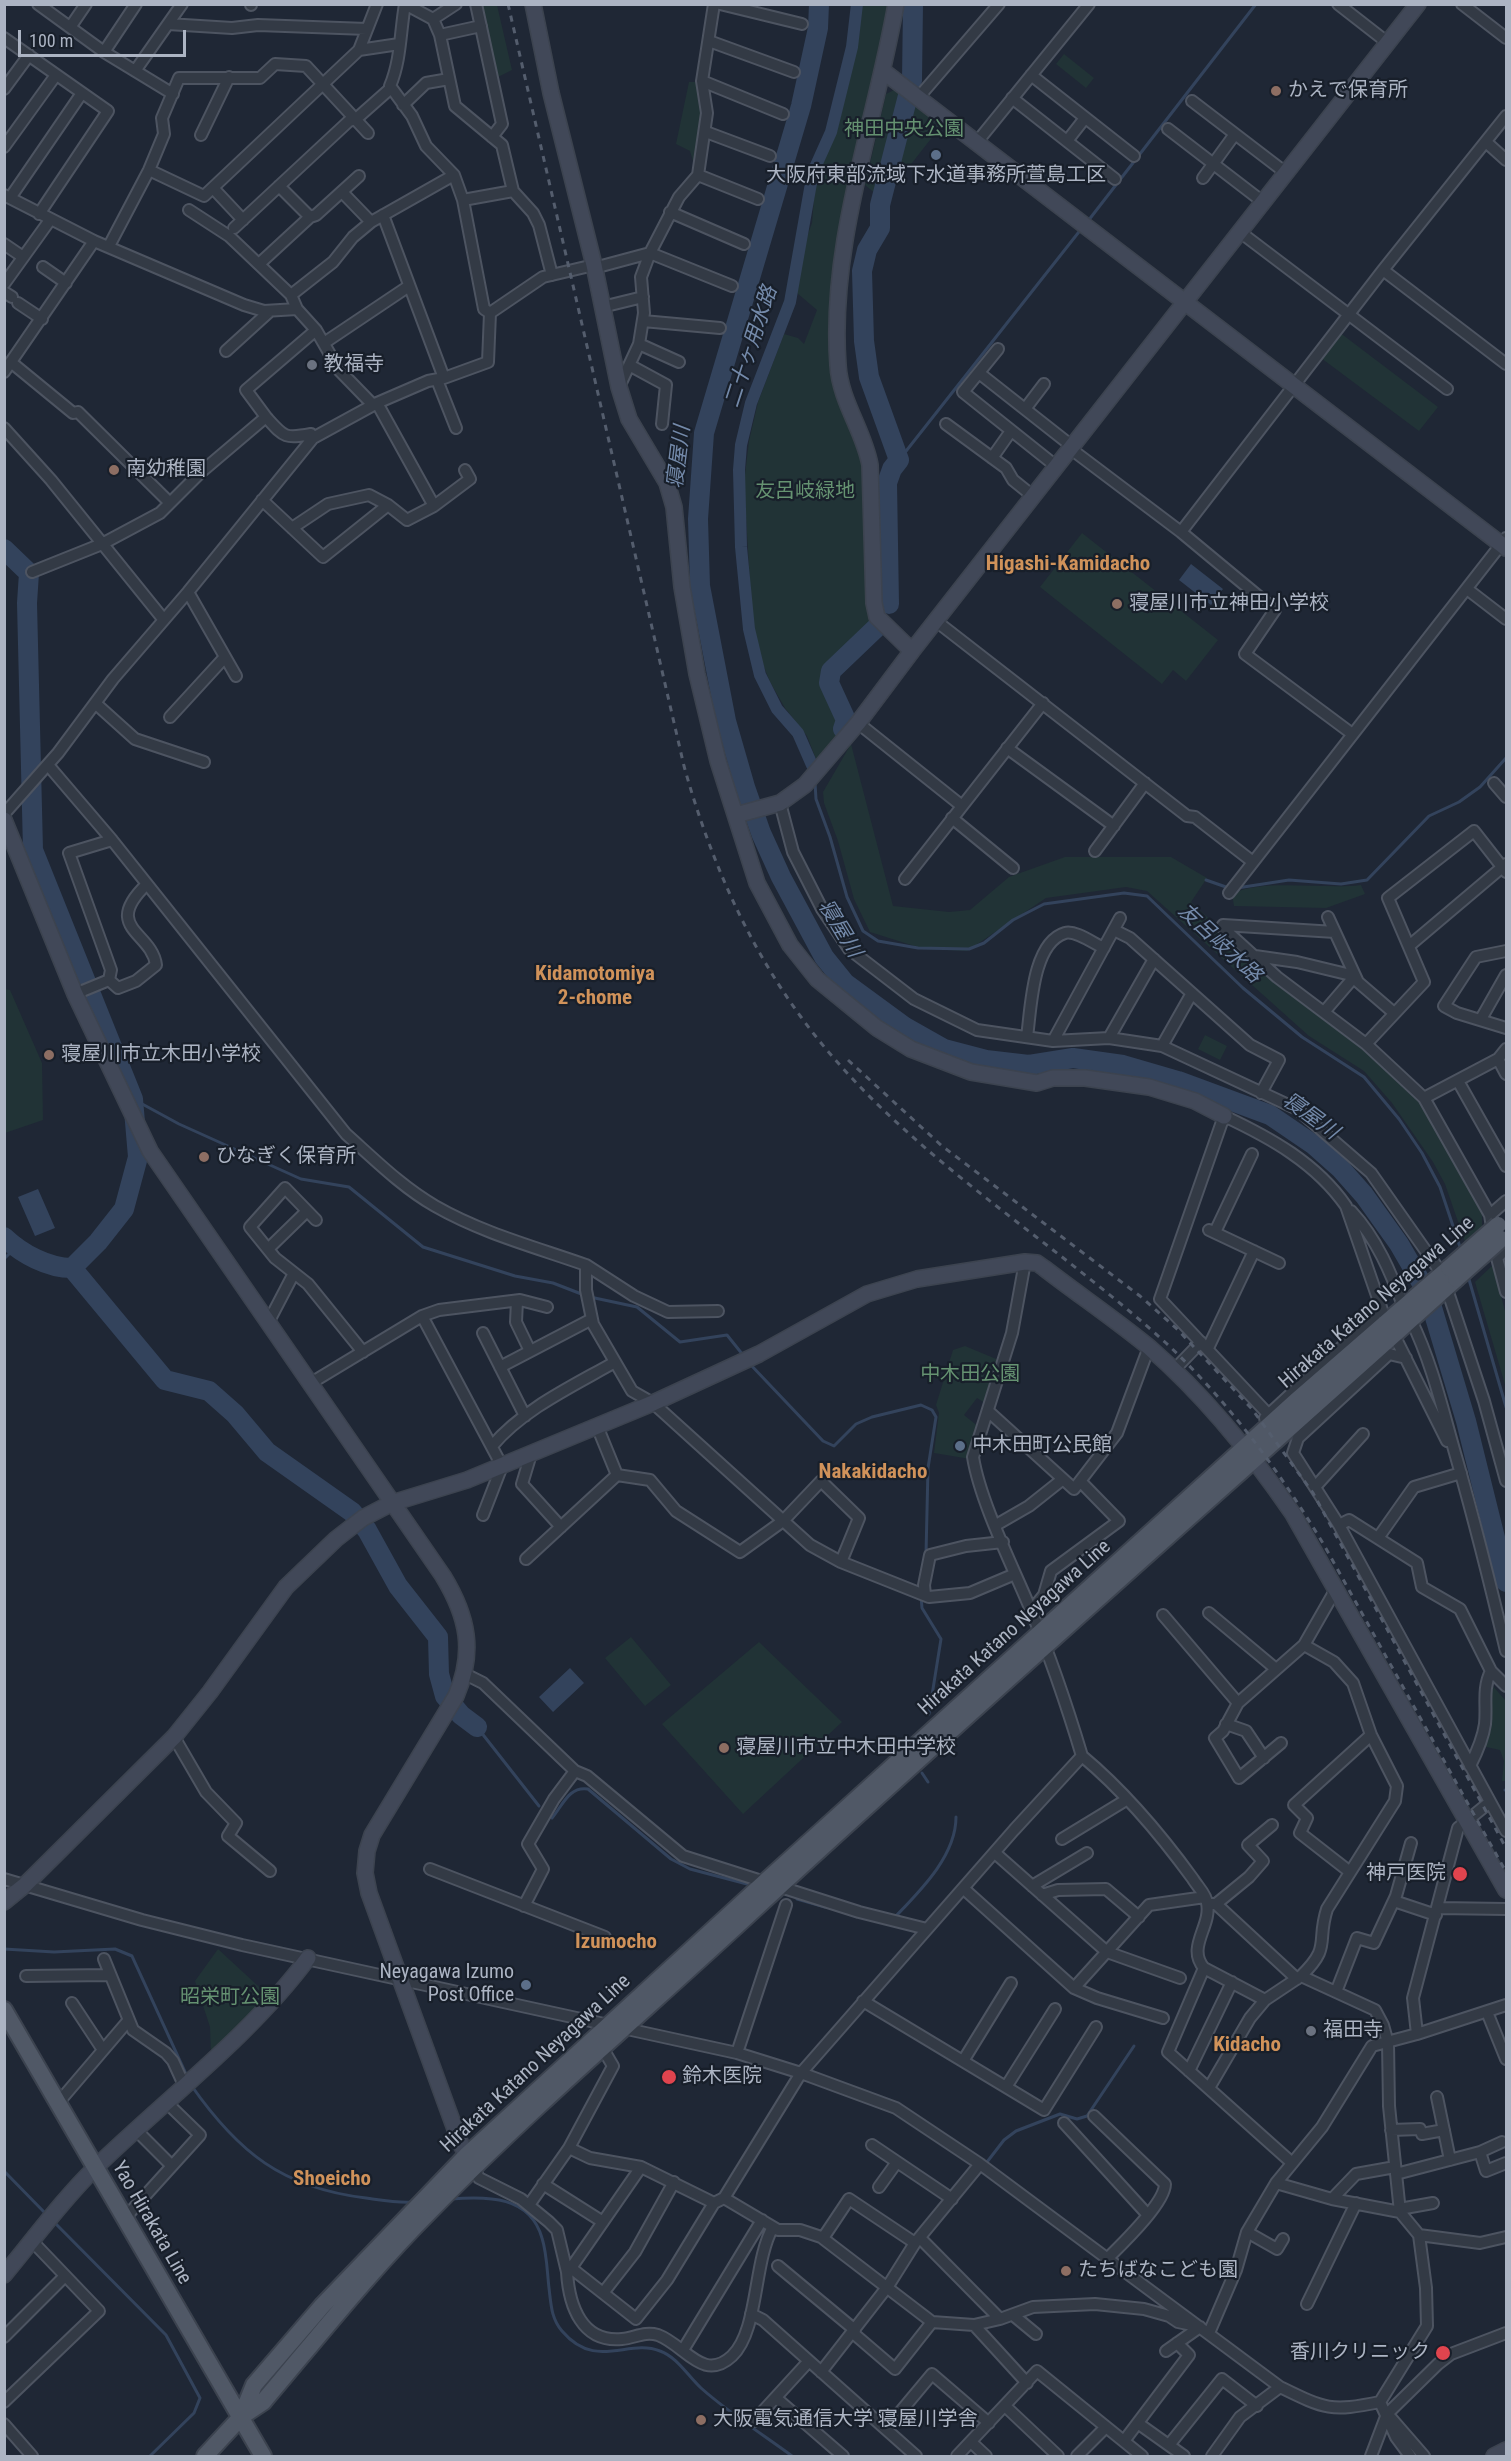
<!DOCTYPE html>
<html>
<head>
<meta charset="utf-8">
<style>
	body { margin:0 }
	#map { position:relative; width:1511px; height:2461px; overflow:hidden; background:#1f2735; font-family:"Roboto Condensed",sans-serif }
	canvas { display:block }
	.frame { position:absolute; inset:0; border:6px solid #acb4c3; pointer-events:none }
	.scale { position:absolute; left:18px; top:30px; width:168px; height:27px; box-sizing:border-box; border:3px solid #acb4c3; border-top:0; padding-left:8px; font-size:18px; line-height:21px; white-space:nowrap; color:#acb4c3; -webkit-text-stroke:4px #181f2a; paint-order:stroke }
</style>
</head>
<body>
<div id="map">
<canvas width="1511" height="2461"></canvas>
<div class="frame"></div>
<div class="scale">100 m</div>
</div>
<script>
const g = document.querySelector('canvas').getContext('2d');
g.lineJoin = 'round';
function fill(path, color) { g.fillStyle = color; g.fill(path, 'evenodd'); }
function strokePath(path, color, width, dash) { g.strokeStyle = color; g.lineWidth = width; g.lineCap = dash ? 'butt' : 'round'; g.setLineDash(dash || []); g.stroke(path); }
function label(font, color, halo, rows, align = 'center') {
  g.font = font + ' "Roboto Condensed","Noto Sans JP",sans-serif'; g.lineWidth = 4.5; g.setLineDash([]); g.textBaseline = 'middle'; g.strokeStyle = halo; g.fillStyle = color; for (const [text, x, y, turn = 0] of rows) {
    g.save(); g.translate(x, y); g.rotate((+turn || 0) * Math.PI / 180); g.textAlign = isNaN(turn) ? turn : align; if (halo) g.strokeText(text, 0, 0); g.fillText(text, 0, 0); g.restore();
  }
}
fill(new Path2D(`
	M480,5H497L512,70L496,78Z
	M861,5H888L850,186L832,318L861,445L875,626L830,670L828,683L845,720L843,729L816,759L807,736L785,708L770,682L758,652L752,617L744,483L749,441L758,402L784,334L798,338L804,344L817,310L797,293L803,247L812,223L816,175L837,131L859,35Z
	M1064,54L1094,78L1086,88L1056,64Z
	M689,82H697L702,116L698,161H693L690,151L676,144Z
	M894,90L941,126L883,200L865,185L886,94Z
	M1339,332L1438,407L1419,431L1321,358Z
	M1082,533L1218,640L1186,681L1173,670L1162,684L1040,587Z
	M851,744L893,906L949,912L970,910L1009,877L1065,857H1171L1207,878L1191,902L1235,943L1368,1050L1411,1089L1482,1205V1227L1465,1242L1445,1184L1433,1162L1392,1103L1364,1071L1309,1036L1147,891L1126,887L1046,898L967,951L924,949L870,932L854,899L838,841L824,803L823,792Z
	M1361,885L1365,894L1326,908L1234,906L1232,894C1263,878 1325,890 1361,885Z
	M5,989L10,990L42,1063L43,1120L5,1133Z
	M1205,1035L1227,1046L1220,1060L1198,1049Z
	M1493,1265L1506,1315V1388L1475,1282Z
	M965,1346L1001,1361L988,1405L977,1398L964,1415L979,1427L970,1459L934,1453L939,1413L936,1405L953,1350Z
	M631,1637L671,1685L645,1706L605,1658Z
	M759,1642L842,1722L743,1814L662,1724Z
	M1491,1684L1506,1701V1781H1502L1504,1761L1500,1750L1482,1746L1491,1703L1488,1690Z
	M218,1949L270,1997L211,2054L210,2027L195,1981Z`), '#213336');
fill(new Path2D(`
	M1191,564L1223,589L1211,605L1179,580Z
	M38,1189L55,1228L35,1236L18,1197Z
	M570,1668L584,1683L553,1712L539,1697Z`), '#33435c');
strokePath(new Path2D(`
	M1088,221L1256,4
	M899,460L1082,228
	M815,783L816,799L830,837L847,897L863,931L878,941L918,948L969,949L984,943L1013,920L1044,904L1124,893L1147,896L1243,988L1302,1037L1364,1077L1399,1119L1422,1153L1440,1187L1461,1250
	M1206,880L1226,887
	M1237,888L1289,880L1341,884L1367,880L1429,816L1459,802L1480,787L1506,758
	M133,1099L179,1124L301,1179L349,1187L423,1247L515,1276L553,1283L584,1295
	M4,1259L15,1248
	M1468,1276L1506,1407
	M590,1297L637,1307L680,1342L727,1335L743,1355
	M749,1363L823,1441L834,1446L856,1424L872,1417L921,1405L932,1410L936,1417L928,1468L926,1554
	M921,1596L922,1608L941,1639L929,1714
	M477,1727L539,1806
	M922,1773L928,1782
	M1505,1790H1506
	M552,1818C563,1805 569,1786 588,1789L671,1859L690,1869L747,1884
	M797,1899L825,1907
	M895,1917C920,1891 956,1856 956,1817
	M4,1949L54,1952L115,1949L132,1956L187,2076
	M191,2085C238,2152 282,2188 366,2198C381,2200 397,2203 412,2202
	M987,2162L1004,2140L1016,2131L1060,2114L1077,2119L1087,2116L1134,2046
	M4,2171L46,2214
	M451,2199C488,2196 530,2196 542,2238C547,2254 547,2271 549,2288C551,2304 551,2318 562,2331C596,2371 628,2338 660,2351C677,2357 688,2376 701,2388C729,2413 762,2434 792,2456
	M53,2221L166,2335L200,2398L194,2413L150,2456`), '#33435c', 3);
strokePath(new Path2D(`
	M812,765L798,733L777,709L760,675L749,629L741,547L739,470L741,445L751,403L790,302L813,172L831,132L852,47L857,4`), '#33435c', 12);
strokePath(new Path2D(`
	M819,4L818,28L801,106L704,433L698,519L700,586L726,721L745,787L761,833L781,877L824,957L845,983L905,1027L944,1049L986,1060L1029,1065L1073,1058L1123,1065L1178,1081L1270,1115L1314,1145L1341,1169L1364,1195L1399,1244L1428,1294L1466,1421L1506,1582
	M4,549L29,573L27,603L33,850L133,1099L138,1157L124,1209L98,1242L72,1268
	M889,604L887,483L892,469L899,460L869,377L864,341L862,271L867,250L880,228V205L912,80L913,4
	M843,729L846,720L829,683L831,671L877,627
	M4,1237C22,1254 48,1268 72,1268L165,1380L209,1391L235,1414L267,1452L352,1512L367,1530L398,1586L438,1637L439,1674L445,1696L461,1715L477,1727`), '#33435c', 20);
const street = new Path2D(`
	M38,4L104,52L173,94
	M405,4L433,19L440,35L455,106L502,145L513,191L533,213L539,225L552,275
	M405,4C400,33 401,60 390,86L412,116L426,146L454,175L463,200L513,191
	M476,4L502,124L492,137
	M720,4L802,24
	M1338,4L1388,43
	M1462,4L1506,38
	M251,5V4
	M433,19L456,4
	M168,24L232,28L258,25L367,29
	M71,26L86,4
	M440,35L481,26
	M4,38L108,111L39,214
	M709,41L794,72
	M359,50L399,44
	M104,52L136,4
	M135,71L182,4
	M1031,75L1134,156
	M702,81L783,114
	M4,89L29,55
	M918,98L999,4
	M1012,98L1115,179
	M1192,101L1286,173
	M403,105L426,83L449,79
	M1168,129L1263,202
	M706,132L770,156
	M201,135L229,77
	M1067,141L1085,118
	M977,142L1089,4
	M1486,142L1506,160
	M4,147L56,75
	M149,170L204,196L359,50L377,4
	M698,175L758,199
	M1203,178L1235,134
	M279,186L310,217
	M213,188L243,220
	M342,192L371,222
	M4,195L94,241L244,305L264,311L297,309
	M10,198L82,93
	M463,200L484,309L490,313
	M189,210L229,236L291,295L297,309L316,330L339,370L373,405
	M670,212L744,244
	M383,215L444,378
	M234,228L349,121L356,119L391,88
	M1240,232L1447,389
	M4,244L23,257
	M109,246L149,170L164,134L162,118L179,78H260L275,64L306,66L368,133
	M259,264L310,217L316,215L359,176
	M43,267L66,283
	M594,268L650,253L732,286
	M1383,270L1506,364
	M4,284L50,220
	M4,292L12,297
	M291,295L333,262L353,237L371,222L454,175
	M18,303L42,319
	M602,307L643,297
	M643,321L720,328
	M324,343L409,286
	M639,344L679,362
	M998,349L963,392L1057,467
	M226,351L270,311
	M12,363L73,413L78,412L170,503
	M631,366L666,385L662,424
	M4,372L94,241
	M979,373L1073,447
	M437,380L456,428
	M619,387L639,344L644,313L641,277L650,253L679,197L698,175L707,113L702,81L714,4
	M377,403L434,506
	M1025,409L1044,384
	M266,417C284,437 284,439 311,434L313,438
	M946,424L1006,468L1013,480L1034,497
	M4,428L51,480L164,620
	M1071,449L1181,532L1275,610L1245,654L1351,733
	M992,458L1011,431
	M262,500L323,557L388,505
	M292,528L328,504L369,495L388,505L407,520L434,506L470,479L465,470
	M1181,532L1383,270L1506,116
	M32,572L102,544L160,513L200,473L266,417L246,390L316,330
	M1467,589L1506,619
	M188,592L236,676
	M936,621L1187,816L1195,817L1253,862
	M95,703L135,739L204,762
	M170,717L225,657
	M858,723L962,806
	M1007,748L1114,826
	M48,765L112,840L346,1134C374,1159 402,1187 435,1206C482,1233 535,1247 586,1265V1290L593,1324L632,1391L653,1403L810,1545L841,1562L929,1597L970,1593L1015,1574
	M1494,783L1506,797
	M780,803L793,852L822,909L849,949L914,999L977,1030L1053,1041L1109,1038L1162,1046L1297,1109L1371,1173L1442,1274L1484,1401L1506,1481
	M4,814L58,753L113,679L188,592L313,438L377,403L428,381L444,378L488,362L490,313L543,277L594,265
	M952,818L1013,868
	M1095,851L1145,783
	M905,879L1043,703
	M1229,893L1506,538
	M1328,917L1358,982L1394,1013
	M1222,927L1277,977L1366,1044L1424,1098L1490,1215L1497,1258L1506,1292
	M1222,927L1223,925L1335,932
	M1114,930L1130,938L1250,1045L1279,1060L1261,1093
	M1409,946L1506,864
	M1506,951L1476,957L1444,1006L1457,1013L1506,1028
	M1255,956L1297,962L1355,976L1324,1012
	M109,980L118,988L136,981L156,965C152,932 101,928 147,884
	M75,994L109,980L111,970L69,853L112,840
	M1481,1019L1506,975
	M1027,1037C1031,1009 1032,943 1065,933C1076,930 1094,944 1104,948
	M1109,1038L1154,959
	M1053,1041L1120,918
	M1366,1044L1424,982L1388,898L1474,831L1506,872
	M1162,1046L1192,993
	M1498,1059L1506,1074
	M1458,1081L1506,1166
	M1424,1098L1498,1059L1506,1049
	M1351,1211C1377,1239 1391,1273 1404,1308
	M1490,1215L1506,1201
	M316,1220L285,1188L250,1227L275,1258L308,1284L363,1352
	M1209,1230L1279,1263
	M1215,1232L1252,1154
	M268,1249L307,1211
	M1497,1258L1506,1249
	M586,1265L634,1296L668,1312L718,1311
	M517,1301L516,1322L530,1351
	M422,1316L502,1466L483,1515
	M1411,1320C1433,1365 1443,1412 1457,1460C1475,1523 1491,1587 1506,1651
	M269,1321L293,1275
	M483,1333L525,1416
	M1398,1343L1447,1441
	M1208,1348L1254,1251
	M1406,1358L1389,1354L1298,1438L1293,1453L1339,1525L1506,1831
	M500,1367L592,1319
	M1174,1370L1201,1342
	M311,1383L422,1316L439,1310L520,1300L547,1307
	M988,1411L1074,1489L1117,1433L1149,1347
	M1268,1414L1160,1299L1224,1116C1271,1138 1316,1163 1346,1206L1383,1313
	M1265,1418L1374,1317L1378,1303
	M492,1446C523,1409 573,1386 615,1362
	M531,1454L522,1484L561,1527
	M617,1475L650,1480L676,1511L740,1552L783,1521L821,1481L859,1518L841,1562
	M1315,1487L1363,1434
	M996,1525L1029,1506L1063,1479
	M1339,1525L1349,1520L1417,1563L1422,1587L1460,1609L1491,1671L1506,1686
	M1378,1538L1414,1487L1461,1473
	M526,1559L617,1475L597,1426
	M925,1595L924,1585L930,1555L966,1546L1003,1542
	M1031,1611L1044,1595L1051,1571L1119,1521L1080,1481
	M1209,1613L1276,1669
	M1163,1615L1238,1703
	M465,1674L483,1683L575,1771L587,1776L683,1856L859,1912L927,1929
	M1226,1724L1246,1731L1264,1758
	M174,1737L206,1792L236,1823L228,1836L270,1871
	M1281,1743L1239,1778L1215,1738L1223,1731L1238,1703L1304,1645L1336,1589
	M1082,1756C1124,1791 1161,1835 1193,1879C1197,1886 1206,1894 1207,1903C1212,1926 1186,1947 1204,1968L1265,2000
	M1470,1766C1477,1752 1483,1739 1485,1724C1487,1705 1482,1689 1491,1671
	M1062,1839L1126,1800
	M995,1853L1107,1952L1180,1978
	M430,1869L605,1937
	M1350,1872L1300,1833L1307,1818L1294,1805L1371,1735
	M4,1879L142,1920L242,1945L737,2053L801,2073L896,2108L980,2164L1280,2387C1325,2409 1330,2412 1380,2402L1396,2437L1410,2456
	M1032,1886L1087,1853
	M964,1889L1074,1988L1097,1998L1163,2018
	M1042,1895L1058,1890L1106,1889L1139,1917
	M1394,1901L1436,1915
	M1208,1904H1216L1297,1979
	M1216,1904L1249,1877L1263,1861L1248,1845L1272,1825
	M524,1906L543,1869L528,1844L554,1799L575,1771
	M1438,1908L1506,1909
	M104,1959L133,2030L166,2053L173,2061L184,2085
	M1204,1968L1168,2052L1291,2162
	M26,1976L109,1975
	M1301,1976C1332,1946 1316,1943 1327,1909L1395,1801L1397,1786L1371,1735L1353,1683L1334,1662L1304,1645
	M1074,1988L1149,1905L1205,1897
	M1336,1992L1357,1938L1374,1943L1396,1896L1411,1843
	M863,2001L1044,2110L1096,2027
	M72,2003L103,2050
	M1487,2012L1506,2059
	M1417,2034L1506,2005
	M603,2049L613,2066L569,2148L590,2158L641,2167L714,2203
	M737,2053L786,1905
	M963,2061L1011,1983
	M1189,2071L1232,1982
	M1006,2087L1055,2009
	M1209,2088L1250,2018L1265,2000L1301,1976L1375,2010L1383,2025L1388,2043L1389,2106L1400,2212L1419,2235L1426,2288L1427,2326L1380,2402
	M1437,2097L1450,2160
	M58,2103L128,2021
	M1094,2116L1165,2184C1165,2203 1122,2244 1108,2258
	M1064,2123L1147,2214
	M136,2130L172,2166
	M1391,2130L1420,2129L1422,2134L1444,2130
	M872,2145L952,2199
	M1480,2152L1486,2171L1506,2163
	M641,2167L571,2268L636,2319L667,2280L714,2203L724,2198L801,2073L1014,1830L1082,1756C1067,1706 1050,1656 1030,1608C1012,1565 980,1501 973,1457L1012,1333L1025,1262
	M474,2169L479,2178L521,2199L549,2222L557,2230L567,2272
	M1396,2174L1480,2152L1502,2142
	M1276,2183L1332,2199L1400,2212L1405,2208L1433,2203
	M543,2184L603,2222
	M879,2187L897,2162
	M724,2198L778,2230H800L821,2237L932,2322L974,2325L1000,2319L1033,2307L1095,2304L1144,2309L1169,2316L1178,2322L1197,2326
	M1332,2199L1356,2174L1395,2167
	M529,2205L569,2148
	M124,2219L200,2135L166,2102
	M1247,2232L1277,2249L1283,2239
	M1419,2235L1480,2243L1506,2237
	M823,2238L849,2199L915,2243
	M920,2238L1000,2319
	M778,2266L855,2330
	M571,2268L567,2272C569,2306 582,2343 622,2339C635,2338 644,2331 658,2335C685,2345 703,2383 732,2356C759,2330 753,2262 773,2227
	M603,2293L635,2252L674,2182
	M1307,2304L1356,2203
	M751,2314L763,2320L916,2456
	M1013,2315L1036,2334
	M974,2325L1027,2383
	M853,2333L895,2369L932,2322
	M1209,2333L1236,2270L1247,2232L1276,2183L1322,2127L1372,2046L1417,2034L1413,1998L1458,1828L1490,1802
	M4,2337L65,2276
	M683,2350L762,2220
	M1166,2351L1200,2327
	M821,2372L888,2286L915,2243L980,2164
	M776,2398L843,2456
	M4,2402L99,2311L32,2241
	M1005,2406L1058,2456
	M1391,2418L1424,2456
	M754,2421L809,2361
	M4,2424L32,2456
	M1139,2424L1184,2456
	M886,2429L932,2374L989,2423
	M1124,2441L1189,2355L1177,2343
	M971,2442L986,2456
	M1169,2445L1222,2379L1257,2406
	M957,2456L1037,2371L1142,2456
	M1077,2456L1106,2427
	M1212,2456L1240,2417L1280,2387
	M1371,2456L1387,2414L1438,2364L1451,2354L1506,2333`);
const secondary = new Path2D(`
	M533,4L551,93L594,265L619,387L629,419L667,483L674,507L682,587L697,674L718,761L757,883L790,945L817,979L877,1028L911,1049L971,1072L1037,1083L1053,1078H1085L1149,1087L1195,1101L1224,1116
	M883,71L1506,548
	M912,651L1418,4
	M736,815L780,803L805,785L858,723L912,651L877,617L874,603L870,465C864,431 840,401 838,365C829,243 875,124 896,4
	M4,820L75,994L150,1151L443,1576C468,1617 475,1652 456,1696L372,1835L367,1851L365,1873L369,1893L459,2140L471,2165
	M4,1902L25,1885L174,1737L210,1692L286,1587L336,1539L363,1518L392,1503L467,1480L653,1403L759,1354L867,1294L917,1279L1025,1262L1037,1263L1044,1268C1079,1295 1116,1320 1150,1348C1205,1396 1252,1454 1293,1514L1506,1890
	M4,2275C34,2239 63,2199 96,2167C164,2101 252,2034 308,1958
	M1494,2456L1506,2450`);
const primary = new Path2D(`
	M4,2010L263,2456
	M242,2416L263,2402C318,2337 371,2270 431,2210C531,2108 640,2015 745,1918C979,1702 1219,1492 1456,1279
	M205,2456L241,2417L254,2385L322,2306L466,2156L765,1882L1296,1401L1449,1268`);
strokePath(street, '#4d5461', 14);
strokePath(secondary, '#3c434f', 18);
strokePath(primary, '#3c434f', 20);
strokePath(street, '#333a45', 10);
strokePath(secondary, '#414858', 15);
strokePath(primary, '#505866', 16);
strokePath(new Path2D(`
	M508,4L684,766C709,856 746,942 801,1017C898,1150 1046,1234 1166,1343C1229,1402 1280,1472 1324,1545L1506,1872
	M848,1060L942,1146L1140,1296L1178,1330L1252,1409L1313,1493L1506,1848`), '#545d6d', 3, [6, 6]);
const primaryBridge = new Path2D(`
	M1449,1268L1498,1225
	M1456,1279L1501,1239`);
strokePath(primaryBridge, '#3c434f', 20, []);
strokePath(primaryBridge, '#505866', 16);
for (const [x, y, r, color] of [
	[1276,91,6,"#8d6e63"],
	[936,155,6,"#5c6f8a"],
	[312,365,6,"#6b7280"],
	[114,470,6,"#8d6e63"],
	[1117,604,6,"#8d6e63"],
	[49,1055,6,"#8d6e63"],
	[204,1157,6,"#8d6e63"],
	[960,1446,6,"#5c6f8a"],
	[724,1748,6,"#8d6e63"],
	[1460,1874,8,"#e0444e"],
	[526,1985,6,"#5c6f8a"],
	[1311,2031,6,"#6b7280"],
	[669,2077,8,"#e0444e"],
	[1066,2271,6,"#8d6e63"],
	[1443,2353,8,"#e0444e"],
	[701,2420,6,"#8d6e63"]
]) { const dot = new Path2D(); dot.arc(x, y, r, 0, 2 * Math.PI); g.fillStyle = color; g.fill(dot); strokePath(dot, '#181f2a', 2); }
label('20px', '#acb4c3', '#181f2a', [
	["かえで保育所",1288,91],
	["大阪府東部流域下水道事務所萱島工区",936,176,"center"],
	["教福寺",324,365],
	["南幼稚園",126,470],
	["寝屋川市立神田小学校",1129,604],
	["寝屋川市立木田小学校",61,1055],
	["ひなぎく保育所",216,1157],
	["中木田町公民館",972,1446],
	["寝屋川市立中木田中学校",736,1748],
	["神戸医院",1446,1874,"right"],
	["Neyagawa Izumo",514,1973,"right"],
	["Post Office",514,1996,"right"],
	["福田寺",1323,2031],
	["鈴木医院",682,2077],
	["たちばなこども園",1078,2271],
	["香川クリニック",1430,2353,"right"],
	["大阪電気通信大学 寝屋川学舎",713,2420]
], 'left');
label('20px', '#659271', '#181f2a', [
	["神田中央公園",904,130],
	["友呂岐緑地",805,492],
	["中木田公園",970,1375],
	["昭栄町公園",230,1998]
]);
label('20px', '#acb4c3', '#181f2a', [
	["Hirakata Katano Neyagawa Line",1377,1303,-41],
	["Hirakata Katano Neyagawa Line",1015,1628,-42],
	["Hirakata Katano Neyagawa Line",536,2064,-43],
	["Yao Hirakata Line",151,2223,60]
]);
label('italic 21px', '#748aaa', '#181f2a', [
	["二十ヶ用水路",752,347,-72],
	["寝屋川",680,457,-83],
	["寝屋川",839,929,59],
	["友呂岐水路",1219,944,43],
	["寝屋川",1310,1117,36]
]);
label('bold 21px', '#d0925a', '#181f2a', [
	["Higashi-Kamidacho",1068,565],
	["Kidamotomiya",595,975],
	["2-chome",595,999],
	["Nakakidacho",873,1473],
	["Izumocho",616,1943],
	["Kidacho",1247,2046],
	["Shoeicho",332,2180]
]);
</script>
</body>
</html>
